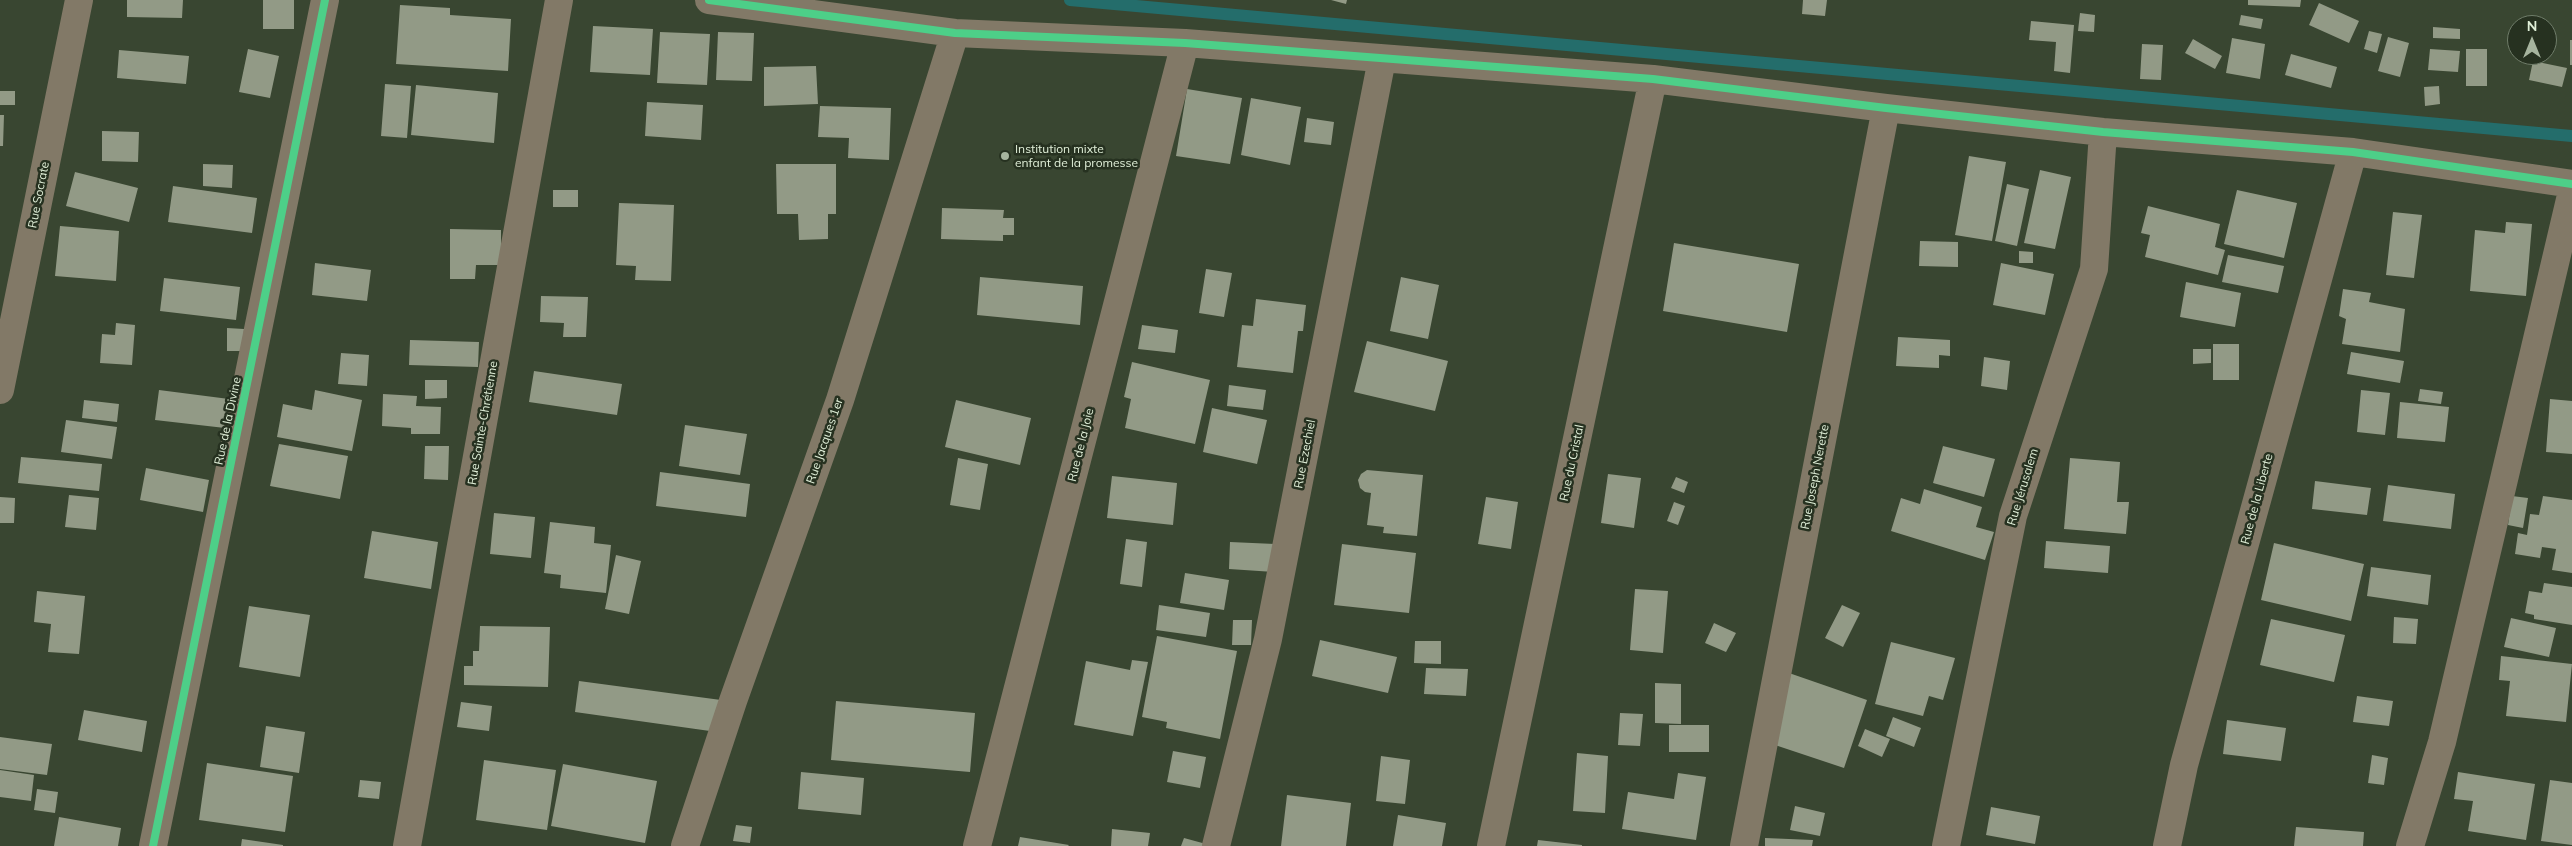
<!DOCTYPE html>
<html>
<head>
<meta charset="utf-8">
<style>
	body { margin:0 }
	#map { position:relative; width:2572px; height:846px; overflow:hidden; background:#394631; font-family:Mulish,sans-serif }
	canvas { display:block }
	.north { position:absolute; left:2507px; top:15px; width:50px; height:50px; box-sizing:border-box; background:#263120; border:1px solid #707d6a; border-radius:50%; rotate:0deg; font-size:14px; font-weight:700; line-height:20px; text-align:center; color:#e0efd8 }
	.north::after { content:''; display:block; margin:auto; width:18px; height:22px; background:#a6b49e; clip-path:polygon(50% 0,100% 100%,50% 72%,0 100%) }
</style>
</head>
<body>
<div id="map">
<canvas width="2572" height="846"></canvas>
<div class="north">N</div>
</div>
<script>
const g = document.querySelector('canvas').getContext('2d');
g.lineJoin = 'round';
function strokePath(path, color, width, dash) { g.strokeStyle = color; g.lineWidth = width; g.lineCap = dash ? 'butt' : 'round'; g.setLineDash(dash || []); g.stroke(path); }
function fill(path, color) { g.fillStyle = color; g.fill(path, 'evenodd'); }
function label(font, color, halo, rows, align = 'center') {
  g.font = font + ' Mulish,sans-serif'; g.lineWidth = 5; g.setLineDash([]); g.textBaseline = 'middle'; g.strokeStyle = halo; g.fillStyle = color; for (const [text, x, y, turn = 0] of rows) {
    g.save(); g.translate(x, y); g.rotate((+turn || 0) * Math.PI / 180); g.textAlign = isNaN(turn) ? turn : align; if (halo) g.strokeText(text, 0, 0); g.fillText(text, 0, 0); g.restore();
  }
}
strokePath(new Path2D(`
	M1070,0L2572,136`), '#246d6b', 12);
fill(new Path2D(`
	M127,0H183L182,18L127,17Z
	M263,0H294V29H263Z
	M1331,0H1347L1346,4Z
	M1803,0H1827L1825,16L1802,14Z
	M2248,0H2301L2300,7L2248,5Z
	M2319,3L2359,21L2349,43L2309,25Z
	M400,5L450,8V15L511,19L508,71L396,64Z
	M2080,13L2095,15L2094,32L2078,31Z
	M2241,15L2263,19L2261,29L2239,25Z
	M2031,21L2074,25L2070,73L2054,71L2056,42L2029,40Z
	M593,26L653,29L650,75L590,72Z
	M2433,27L2460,29V39L2433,38Z
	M2369,31L2382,34L2377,53L2364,49Z
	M660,32L710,34L707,85L657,83Z
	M718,32L754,33L752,81L716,80Z
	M2388,37L2409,43L2400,77L2378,71Z
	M2232,38L2265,44L2260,79L2226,73Z
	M2193,39L2222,56L2215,69L2185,53Z
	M2570,40H2572V65H2570Z
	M2142,44L2163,45L2161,80L2140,79Z
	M248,49L279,56L270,98L239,92Z
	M2430,49L2460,51L2458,72L2428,70Z
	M2466,49H2487V86H2466Z
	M119,50L189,56L186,84L117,78Z
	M2291,54L2337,67L2331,88L2285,75Z
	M2533,61L2567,68L2562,87L2529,80Z
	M816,66L818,104L764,106V67Z
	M385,84L411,86L407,138L381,136Z
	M416,85L498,93L494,143L411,135Z
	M2439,86L2440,104L2425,106L2424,87Z
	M1187,89L1242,98L1230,164L1176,156Z
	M0,91H15V105H0Z
	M1251,98L1301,107L1290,165L1241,155Z
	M647,102L703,105L701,140L645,136Z
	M820,106L891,108L889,160L848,158L849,138L818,137Z
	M0,115H4L3,146H0Z
	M1307,118L1334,122L1331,145L1304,142Z
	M102,131L139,132L138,162L102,161Z
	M1969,156L2006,162L1992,241L1955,235Z
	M203,164L233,165L232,188L203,186Z
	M776,164H836V214H828V239L799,240L798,214H777Z
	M2040,170L2071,177L2055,249L2024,243Z
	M75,172L138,188L129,222L66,206Z
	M2007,184L2029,189L2017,246L1995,241Z
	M173,186L257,198L252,233L168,222Z
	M553,190H578V207H553Z
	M2237,190L2297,203L2284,258L2224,244Z
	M619,203L674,205L671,281L635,280L636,266L616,265Z
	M2148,206L2220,224L2215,247L2225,250L2218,275L2145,257L2150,235L2141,233Z
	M942,208L1004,210L1003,218H1014V235H1003V241L941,239Z
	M2393,212L2422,215L2414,278L2386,275Z
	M2506,222L2532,224L2526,296L2470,291L2475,230L2505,233Z
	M60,226L119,231L116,281L55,276Z
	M450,229L501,230V265H476L475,279H450Z
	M1920,241L1958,242V267L1919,266Z
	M1674,243L1799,264L1787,332L1663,311Z
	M2019,251L2033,252V263H2019Z
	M2228,255L2284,266L2278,293L2222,282Z
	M315,263L371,270L367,301L312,295Z
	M2001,263L2054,274L2045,315L1993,305Z
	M1206,269L1232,273L1224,317L1199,313Z
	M980,277L1083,286L1080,325L977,315Z
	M1401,277L1439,285L1428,339L1390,331Z
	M164,278L240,287L236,320L160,311Z
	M2186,282L2241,293L2235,327L2180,317Z
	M2343,289L2371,293L2369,302L2405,309L2400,352L2342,344L2346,319L2339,316Z
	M541,296L588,297L586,337H563L564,323L540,322Z
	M1256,299L1306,305L1303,331H1298L1293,373L1237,367L1242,325L1253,326Z
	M116,323L135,325L132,365L100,363L102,334L115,335Z
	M1142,325L1178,330L1175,353L1138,349Z
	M227,328L244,329L243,351H227Z
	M1898,337L1950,340V356L1939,355V368L1896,366Z
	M410,340L479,342L478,367L409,365Z
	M1367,341L1448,361L1435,411L1354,392Z
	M2213,344H2239V380H2213Z
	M2193,349H2211V363L2193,364Z
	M2351,352L2404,361L2400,383L2347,374Z
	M341,353L369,355L367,386L338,384Z
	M1984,357L2010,361L2007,390L1981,386Z
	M1132,362L1210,380L1195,444L1125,428L1131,399L1124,397Z
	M534,371L622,384L617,415L529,402Z
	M425,380H447V398L425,399Z
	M1229,385L1266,390L1263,410L1227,406Z
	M2420,389L2443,392L2441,404L2418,401Z
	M159,390L229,399L225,428L155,420Z
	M315,390L362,400L352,451L277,437L283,404L312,410Z
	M2361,390L2390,393L2385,435L2357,432Z
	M383,394L417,396L416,406L441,407L440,434H411V428L382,426Z
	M2550,399L2572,401V454L2546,452Z
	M84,400L119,404L117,422L82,418Z
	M956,400L1031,418L1020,465L945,447Z
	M2400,402L2449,407L2445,442L2397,438Z
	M1212,408L1267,420L1257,464L1203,452Z
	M66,420L117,427L112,459L61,452Z
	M685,425L747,434L740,475L679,466Z
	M279,444L348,456L340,499L270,486Z
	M425,446H449L448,480L424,479Z
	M1943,446L1995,459L1984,497L1933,483Z
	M21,457L102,464L99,491L18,483Z
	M958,458L988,464L980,510L950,505Z
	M2070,458L2120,462L2117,502H2129L2126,534L2064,529Z
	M146,468L209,480L203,512L140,500Z
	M1367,470L1423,475L1417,536L1383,533L1384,527L1367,525L1371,493L1365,492L1360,488L1358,480L1361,474Z
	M660,472L750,484L746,517L656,506Z
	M1608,474L1641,478L1634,528L1601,523Z
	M1112,476L1177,483L1173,525L1107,518Z
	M1676,477L1688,482L1684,493L1671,488Z
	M2315,481L2371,488L2367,515L2312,509Z
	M2388,485L2455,494L2451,529L2383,521Z
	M1924,489L1982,507L1976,527L1994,532L1985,560L1891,531L1901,498L1920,504Z
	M69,495L99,498L96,530L65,527Z
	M2512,496L2528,498L2523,528L2508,525Z
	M2543,496L2572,500V573L2552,570L2556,549L2542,547L2540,558L2515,554L2518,533L2527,535L2530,514L2539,515Z
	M0,497L15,498L14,523H0Z
	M1486,497L1518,502L1511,549L1478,544Z
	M1674,502L1685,506L1678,525L1667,521Z
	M494,513L535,517L531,558L490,554Z
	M550,522L595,527L594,543L611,545L606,593L560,588L561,575L544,573Z
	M372,531L438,542L431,589L364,578Z
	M1126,539L1147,542L1142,587L1120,584Z
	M2046,541L2110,546L2108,573L2044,568Z
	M1230,542L1275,544L1274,572L1229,569Z
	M2274,543L2364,564L2351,621L2261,600Z
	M1342,544L1416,553L1409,613L1334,605Z
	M616,555L641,561L629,614L605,609Z
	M2371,567L2431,575L2428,605L2367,596Z
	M1185,573L1229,580L1224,610L1180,603Z
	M2544,583L2572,587V625L2534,619V615L2525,613L2529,591L2542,593Z
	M1635,589L1668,591L1663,653L1630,650Z
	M37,591L85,596L79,654L48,652L51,624L34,622Z
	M1159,605L1210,613L1206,637L1156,630Z
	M1842,605L1860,613L1843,647L1825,638Z
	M249,606L310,615L300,677L239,667Z
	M2394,617L2418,619L2416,644L2393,643Z
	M2511,618L2556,628L2549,657L2504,647Z
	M2271,619L2345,635L2334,682L2260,665Z
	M1233,620H1252L1251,645H1232Z
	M1714,623L1736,633L1726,652L1705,643Z
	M480,626L550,627L548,687L464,685V666H473V651H479Z
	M1157,636L1237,651L1220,739L1166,728L1167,722L1142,717Z
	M1320,640L1397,657L1388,693L1312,676Z
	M1415,641H1441V664L1414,663Z
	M1891,642L1955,658L1943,700L1929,696L1923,716L1875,704Z
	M2501,656L2572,664L2566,722L2506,716L2510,681L2499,680Z
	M1132,660L1148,662L1133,736L1074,725L1086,661L1130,670Z
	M1426,668L1468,669L1466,696L1424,694Z
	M1789,673L1867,700L1844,768L1766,742Z
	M579,681L721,700L717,732L575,712Z
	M1655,683L1681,684V724L1655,723Z
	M2357,696L2393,701L2389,726L2353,722Z
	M836,701L975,713L970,772L831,760Z
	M461,702L492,706L489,731L457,727Z
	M84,710L147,721L142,752L78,740Z
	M1620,713L1643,714L1640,746L1618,745Z
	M1893,717L1921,728L1914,747L1886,736Z
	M2227,720L2286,728L2281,761L2223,754Z
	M1669,725H1709V752H1669Z
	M266,726L305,732L299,773L260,767Z
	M1865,729L1890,739L1882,757L1858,746Z
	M0,737L52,744L47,775L0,769Z
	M1173,751L1206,757L1200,788L1167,782Z
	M1577,753L1608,756L1605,813L1573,811Z
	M2372,755L2388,758L2384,785L2368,783Z
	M1381,756L1410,760L1405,804L1376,801Z
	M484,760L556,770L547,830L476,820Z
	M207,763L293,776L285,832L199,820Z
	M563,764L657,781L645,843L551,826Z
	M0,770L34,775L31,801L0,797Z
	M801,772L864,778L861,815L798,809Z
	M2458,772L2535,784L2526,840L2468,831L2473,801L2454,799Z
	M1678,773L1706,777L1696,840L1622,829L1628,792L1674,799Z
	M360,780L381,782L379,799L358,797Z
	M2550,780L2572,783V845L2541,841Z
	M37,789L58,792L55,813L34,810Z
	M1287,795L1351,803L1346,846H1281Z
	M1795,806L1825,813L1820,836L1790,830Z
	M1991,807L2040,816L2035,844L1986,835Z
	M1398,815L1446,823L1442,846H1393Z
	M59,817L121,828L118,846H54Z
	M736,825L752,827L750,843L733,841Z
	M2296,827L2364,832L2363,846H2294Z
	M1112,829L1150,833L1148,846H1111Z
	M1020,837L1069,845L1068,846H1018Z
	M1184,838L1206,844L1205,846H1181Z
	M1765,838L1813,840L1812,846H1765Z
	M242,839L283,845V846H241Z
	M1538,840L1582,845V846H1537Z`), '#929a86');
strokePath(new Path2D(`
	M709,0L955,33L1185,43L1653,79L1886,108L2103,132L2353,152L2572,184
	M0,390L79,0
	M153,846L325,0
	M407,846L559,0
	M685,846L733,701L840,400L955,33
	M977,846L1185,43
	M1216,846L1268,639L1382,59
	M1491,846L1653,79
	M1744,846L1886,108
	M1946,846L2013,516L2094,269L2103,132
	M2167,846L2184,765L2353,152
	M2410,846L2442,742L2572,191`), '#827967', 28);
strokePath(new Path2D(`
	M709,0L955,33L1185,43L1653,79L1886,108L2103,132L2353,152L2572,184
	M153,846L325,0`), '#4dcf88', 8);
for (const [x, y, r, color] of [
	[1005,156,5,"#a6b49e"]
]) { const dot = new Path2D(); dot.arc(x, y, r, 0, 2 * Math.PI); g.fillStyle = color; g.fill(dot); strokePath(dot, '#263120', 2); }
label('12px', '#e0efd8', '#263120', [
	["Institution mixte",1015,149],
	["enfant de la promesse",1015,163]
], 'left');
label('12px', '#e0efd8', '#263120', [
	["Rue Socrate",39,195,-79],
	["Rue de la Divine",228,421,-78],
	["Rue Sainte-Chrétienne",483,423,-80],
	["Rue Jacques 1er",825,441,-71],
	["Rue de la Joie",1081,445,-76],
	["Rue Ezechiel",1305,454,-79],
	["Rue du Cristal",1572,463,-78],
	["Rue Joseph Nerette",1815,477,-79],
	["Rue Jérusalem",2023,487,-73],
	["Rue de la Liberte",2257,499,-75]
]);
</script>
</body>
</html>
